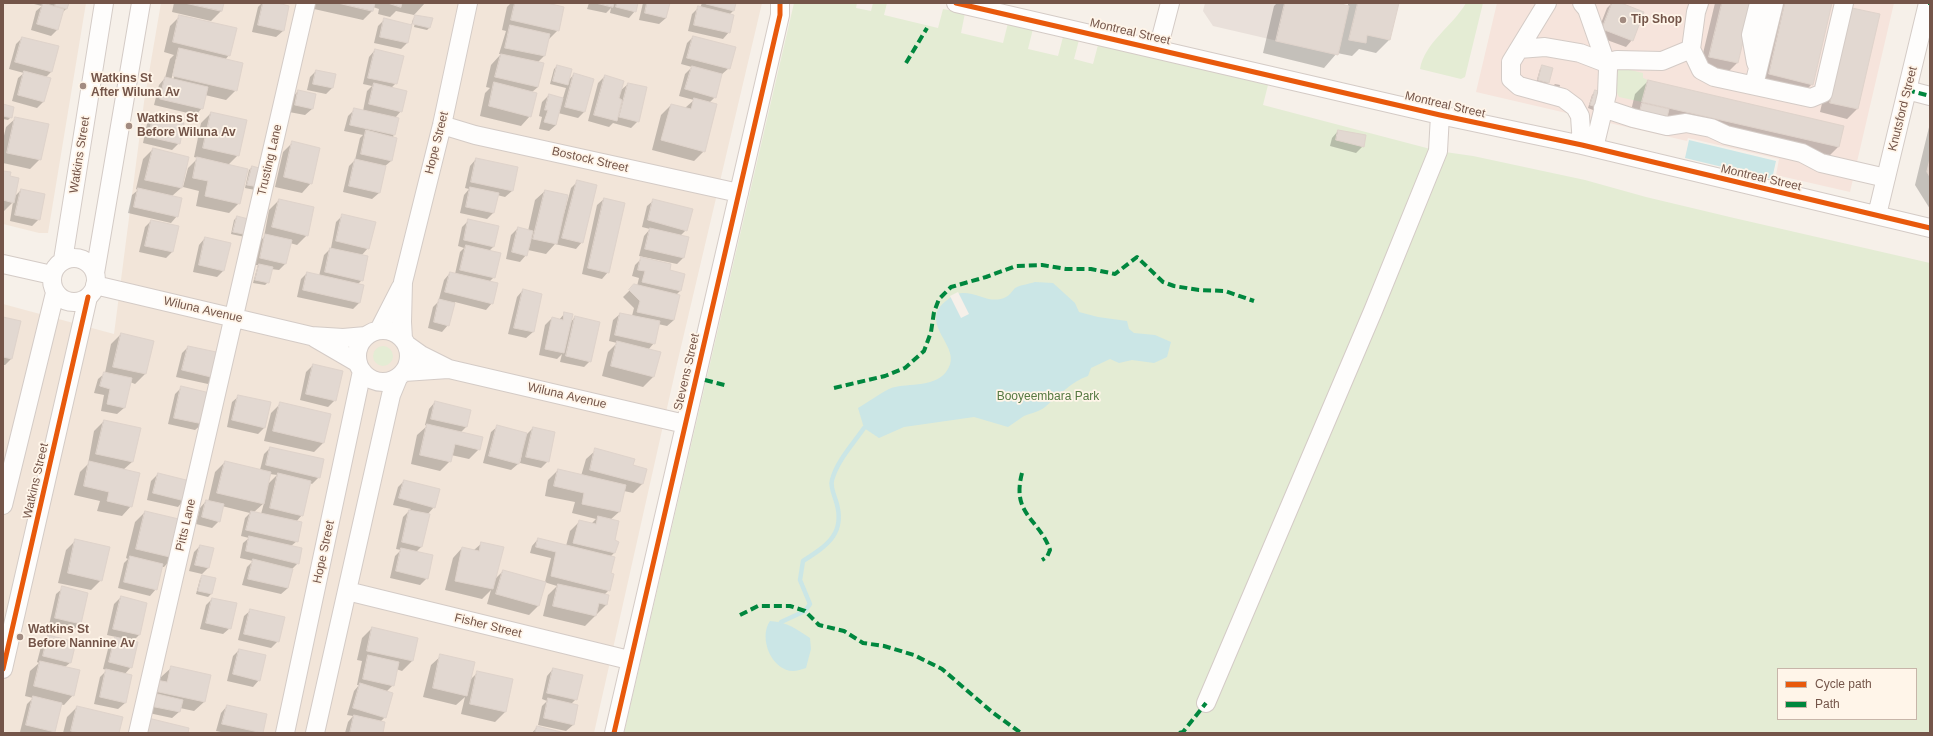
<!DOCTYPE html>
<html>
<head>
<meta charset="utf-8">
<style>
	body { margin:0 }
	#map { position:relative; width:1933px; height:736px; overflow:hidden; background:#f6f0e9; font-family:Helvetica,sans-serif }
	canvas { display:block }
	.frame { position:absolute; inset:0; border:4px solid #745549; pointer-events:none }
	.legend { position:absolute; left:1777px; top:668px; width:140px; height:52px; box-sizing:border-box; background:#fff5e9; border:1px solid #c7b5a9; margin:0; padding:5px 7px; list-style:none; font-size:12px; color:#745549 }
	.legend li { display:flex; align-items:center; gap:8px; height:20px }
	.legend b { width:20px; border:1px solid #c7b5a9 }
</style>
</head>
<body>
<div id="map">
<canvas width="1933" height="736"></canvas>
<div class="frame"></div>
<ul class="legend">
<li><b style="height:5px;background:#e8590c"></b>Cycle path</li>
<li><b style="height:5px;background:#00873e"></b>Path</li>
</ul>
</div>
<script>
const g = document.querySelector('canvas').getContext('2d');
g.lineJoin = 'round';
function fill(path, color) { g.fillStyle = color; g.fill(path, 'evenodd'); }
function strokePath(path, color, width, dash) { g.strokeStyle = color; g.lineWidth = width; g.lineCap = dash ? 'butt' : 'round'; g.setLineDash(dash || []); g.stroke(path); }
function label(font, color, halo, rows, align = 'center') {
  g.font = font + ' Helvetica,sans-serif'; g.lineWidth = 3.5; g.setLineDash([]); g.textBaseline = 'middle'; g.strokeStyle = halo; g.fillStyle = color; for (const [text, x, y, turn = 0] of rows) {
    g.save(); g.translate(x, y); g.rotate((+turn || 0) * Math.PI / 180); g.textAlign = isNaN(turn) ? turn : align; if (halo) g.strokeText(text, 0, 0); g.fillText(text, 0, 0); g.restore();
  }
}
fill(new Path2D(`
	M3,3H86L48,233H39L3,224Z
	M161,3H762L676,368L594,733H3V304L114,334L144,102Z`), '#f2e5d9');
fill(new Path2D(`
	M1497,3H1894L1850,192L1776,175L1779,159L1688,138L1687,141L1476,92Z`), '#f6e4dc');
fill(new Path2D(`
	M1205,3H1337L1349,6L1338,55L1213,26L1203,11Z`), '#e9e0da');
fill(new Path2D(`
	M794,3H857L856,8L871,11L873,3H887L884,15L938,28L943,9L965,13L961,33L1003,43L1008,23L1033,29L1028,49L1058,56L1063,37L1079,40L1074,59L1093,64L1098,45L1268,85L1263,105L1438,151L1473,156L1585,180L1646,197L1734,218L1930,263V733H624ZM1778,669H1916V719H1778Z
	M1466,3H1483L1465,77L1461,79L1420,69C1425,42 1452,27 1466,3Z
	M1618,67L1643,73V78L1648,80L1642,102L1619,97L1615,89Z
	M373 356a10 10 0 1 1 20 0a10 10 0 1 1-20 0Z`), '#e4ecd4');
fill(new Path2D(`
	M1689,140L1776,161L1772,179L1685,158Z
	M1035,282L1053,283L1075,303L1079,312L1098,317L1127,321L1129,329L1134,333L1155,335L1171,342L1167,357L1154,363L1132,360L1119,363L1110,359L1091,368L1088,376C1071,382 1058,396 1045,407C1039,412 1031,413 1024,416C1019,419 1014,423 1008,427L974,417L904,427L879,438L864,428L858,408C868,402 879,394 889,389C904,382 933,389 946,372C963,351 930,333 937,312C940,304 953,294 962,293C977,292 991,305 1006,297C1010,295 1012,291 1015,288C1020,285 1029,284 1035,282Z
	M770,621C788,622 796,629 810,638L811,649L806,668C802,669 797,671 793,671C772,671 758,638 770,621Z`), '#cbe6e6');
fill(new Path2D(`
	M958,292L969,314L961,318L950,296Z`), '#f6f0e9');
fill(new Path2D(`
	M30,3H67L66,9L62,13L57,30L51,36L31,30L36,11L42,6Z
	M174,3H223L221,11L211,21L172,12Z
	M262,3H274L283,31L276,37L252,32L258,7Z
	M315,3H425L414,15L396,11L390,17L378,14L379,9L373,7L372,11L363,20L314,9Z
	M511,3H554L552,5L558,30L548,40L544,56L537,63L538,87L532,92L530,116L521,126L480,116L485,93L490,88L486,87L491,65L501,54H499L506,31L502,30L507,7Z
	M589,3H637L635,11L629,18L610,13L611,8L606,13L587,9Z
	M643,3H669L666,18L659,24L639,20Z
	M702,3H735L733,11L729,15V32L723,39L688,31L692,14L698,8H700Z
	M1277,3H1332L1348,7V3H1398L1389,40L1376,53L1359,49L1352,56L1337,53L1324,68L1263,53L1274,6Z
	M1612,3H1618L1632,40L1626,47L1596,36L1607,8Z
	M1715,3H1751L1737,63L1727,73L1700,66Z
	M1776,3H1831L1812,84L1799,97L1756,87Z
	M1879,15L1857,109L1847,119L1820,112L1842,18Z
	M180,16L229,55L225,60L236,90L226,100L205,95L202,108L196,115L154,105L159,85L165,78L170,59L174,55L164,52L170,26ZM176,59H178L173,81H171Z
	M416,16L430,27L427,30L414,27L416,18H414L407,43L401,49L374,43L378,26L384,20L411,26L413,19Z
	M693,37L729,68L721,75L715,97L709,103L704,151L694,161L652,150L661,115L671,105L685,108L694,100L679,96L685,74L692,67L681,64L687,43Z
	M22,38L58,47L51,72L45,78L44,101L37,108L12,101L18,78L24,73L9,69L16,44Z
	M375,50L396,83L391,88L401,111L395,118L391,161L384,167L379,193L372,199L343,192L349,166L355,160L360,138L363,135L344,131L348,116L355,109L363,111L367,91L372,86L363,84L369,57Z
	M557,66L569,80L574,74L584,112L578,118L558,113L556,125L549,131L539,129L542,117L539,116L542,102L549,95L563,98L566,88L550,84L554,69Z
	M1543,66L1552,69L1548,83L1545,86L1536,83L1540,69Z
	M316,71L332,88L326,94L307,90L310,77Z
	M605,76L620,91L628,84L638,121L631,128L613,123L609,127L588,121L598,83Z
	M1648,81L1842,126L1838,147L1825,160L1665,123L1664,131L1661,134L1635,128L1637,116L1630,115L1635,94Z
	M1555,84L1560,85L1559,89L1552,87Z
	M298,91L315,95L312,109L305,115L289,112L292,98Z
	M1595,92L1596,107L1593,110L1588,108L1592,95Z
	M3,105L11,117L8,120L3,119Z
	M211,113L238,155L228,165L239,203L229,213L196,206L199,191L183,187L188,168L198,158L194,157L201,123Z
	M154,117L179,143L172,150L143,143L147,124Z
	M16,118L40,159L30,169L3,163V140L6,127Z
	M1930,123V209L1915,185Z
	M1338,131L1363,146L1356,153L1330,146L1332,138Z
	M292,143L311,183L302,193L275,187L283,152Z
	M153,149L181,188L172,196L177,216L171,223L128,213L132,195L138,190L136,189L143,159Z
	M476,159L512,191L505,197L497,195L494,212L487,219L460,213L464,195L469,189L465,188L470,166Z
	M252,167L255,190L245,188L249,170Z
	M3,172L14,197L21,190L39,219L32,226L10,221L13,202L3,212Z
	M578,181L582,242L576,249L555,244L546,254L528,250L526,255L520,262L506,259L511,235L518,228L528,231L535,200L545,191L564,214L571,188Z
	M604,199L608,272L602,279L582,274L597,205Z
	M279,200L307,235L297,245L290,243L285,264L279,270L271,269L268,282L265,285L253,283L258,265H254L259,242L264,237L269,210Z
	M654,200L686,230L680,236L688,238L683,258L677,264L639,256L644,236L650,229L642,227L647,206Z
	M343,215L368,248L361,256L362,280L358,284L363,285L359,303L353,309L297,297L301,279L307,273L319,276L324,255L331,248L336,222Z
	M237,217L251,220L245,237L231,234L234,220Z
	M469,220L494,246L489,251L494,277L489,282L492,303L486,310L455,302L448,325L442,332L428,328L433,307L441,299H439L444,280L450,273L455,274L460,252L464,248L458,246L462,227Z
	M151,221L172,252L166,258L139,252L145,227Z
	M205,238L230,244L223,271L217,277L193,272L199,245Z
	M641,259L669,271L680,291L676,295L674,320L667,326L658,324L654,343L648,350L653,377L643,387L602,376L608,352L617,343L609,341L613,320L620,314L632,316L634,308L623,297L634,286H637L639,278L632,276L635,265Z
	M523,290L533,332L526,338L508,334L517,297Z
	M565,313L570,323L575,317L590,361L584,367L560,362L562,354L557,359L539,355L545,325L552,318L559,320Z
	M3,318L11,359L5,365H3Z
	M121,334L153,342L145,374L135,384L130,382L124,408L117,414L101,411L104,395L94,393L98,379L105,373L111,344Z
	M188,347L214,378L208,384L176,377L182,353Z
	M313,365L335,400L328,407L300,400L306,372Z
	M182,387L202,424L195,430L168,424L175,394Z
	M239,396L264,428L258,434L227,427L232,402Z
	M435,402L466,427L460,433L479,449L469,459L451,455L450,461L440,471L411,464L417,435L427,426L425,425L429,409Z
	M280,404L323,443L314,452L264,441L271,413Z
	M104,421L140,429L132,462L123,470L131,506L122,516L97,511L100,501L74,495L80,472L88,464L94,431Z
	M498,426L525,436L533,428L548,461L541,468L520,463L522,454L520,453L518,464L511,470L483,463L491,432Z
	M270,448L319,477L312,484L310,483L302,515L296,522L297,541L291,546L298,563L292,569L288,588L281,594L242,585L247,567L253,561L240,558L243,543L249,538L241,536L245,518L250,513L222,506L219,521L212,528L196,524L200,508L206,501L208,502L215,472L225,462L260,470L264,454ZM270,474L277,475L267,485ZM264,503L261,514L254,512Z
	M596,450L632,466L643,483L633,493L624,491L619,512L610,520L613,541L617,542L614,553L610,557L609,590L604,595L606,605L585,626L543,616L548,595L557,586L544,582L538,606L529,615L487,604L491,590L482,599L445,590L453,558L462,548L474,550L482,543L494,580L503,571L545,582L551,558L530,553L532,546L538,539L566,546L570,531L580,521L591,524L596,519L572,513L575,502L545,496L548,480L558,470L581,476L586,459Z
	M158,474L184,500L178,507L147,500L151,481Z
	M404,481L434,507L427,515L422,546L416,552L427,578L420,585L390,578L395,556L401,550L396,549L403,517L411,509L393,505L398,487Z
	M145,512L173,557L164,567H161L156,589L150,596L118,588L124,563L128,559L126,558L135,522Z
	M76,540L101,580L91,590L58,583L66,550Z
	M200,546L209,567L202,574L189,571L194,552Z
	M203,576L215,578L211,594L208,597L196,594L200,579Z
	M63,588L87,593L80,624L73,630L49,625L56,594Z
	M121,597L139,635L132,642L131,667L124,675L131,676L125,703L118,709L94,704L100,677L107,670L103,669L109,645L116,637L107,635L114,604Z
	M212,599L230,628L223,634L200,629L206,605Z
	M251,610L278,641L271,648L238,640L244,616Z
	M372,628L417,638L412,661L402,671L396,669L393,685L386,692L385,717L380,722L382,733H345L348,722L353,716L347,715L354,691L359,685H357L362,661L357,660L362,638Z
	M48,637L71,662L65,667L73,695L64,705L60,704L53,733L20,732L27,704L33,698L25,696L30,671L39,663L37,662L42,643Z
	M239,650L259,680L253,687L227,681L233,656Z
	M441,656L469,681L478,672L512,680L505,712L495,722L461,714L465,697L456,705L423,697L431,665Z
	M171,668L204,702L194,711L180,708L179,712L172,718L144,712L161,677Z
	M553,669L576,699L571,704L573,725L566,731L538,725L542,706L547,701L542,699L547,676Z
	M227,706L266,715L262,733H226L216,731L221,713Z
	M77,707L118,733H63L67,717Z
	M537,727L561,733H532Z`), '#0003');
strokePath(new Path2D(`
	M781,622L805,611L810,604L800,580L803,561C828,545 846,533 836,501C834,495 830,486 832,480C837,461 853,444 864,428`), '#cbe6e6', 4.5);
const building = new Path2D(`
	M43,3L64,9L58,30L37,24Z
	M56,3H69L67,9L55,6Z
	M185,3H224L222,11Z
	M263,3H278L289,6L284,31L258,25Z
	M338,3H375L373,11Z
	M388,3H402L401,7Z
	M515,3H547L564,7L559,31L511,20Z
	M596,3H614L613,7Z
	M617,3H638L636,12L616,7Z
	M647,3H670L666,18L645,13Z
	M706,3H736L734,11L706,4Z
	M1285,3H1337L1349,6L1338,55L1276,41Z
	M1358,3H1399L1390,40L1367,35L1366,43L1349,40Z
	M1612,3H1621L1644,12L1633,41L1602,29Z
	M1722,3H1752L1738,63L1709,57Z
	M1785,3H1832L1813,85L1769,74Z
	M698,6L734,15L730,33L694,25Z
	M1852,8L1880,14L1858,109L1830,103Z
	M179,15L237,28L230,56L173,42Z
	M415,15L433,18L430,28L413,24Z
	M384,18L412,25L408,43L380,37Z
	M510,25L550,34L545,56L505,48Z
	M693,36L736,47L730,69L687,58Z
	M22,37L59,46L52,72L15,62Z
	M179,48L243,63L237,91L173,76Z
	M375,49L404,56L397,84L368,78Z
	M501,54L544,63L538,87L495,77Z
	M557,65L572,69L568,85L553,81Z
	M1542,65L1553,68L1549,83L1538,80Z
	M692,66L722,74L716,98L685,89Z
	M316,70L336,74L333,88L313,84Z
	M24,71L51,78L44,102L18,95Z
	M574,73L594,79L585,112L565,107Z
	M605,75L624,81L619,98L622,100L617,121L594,115Z
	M165,77L208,87L203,109L160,99Z
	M1648,80L1844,126L1839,147L1642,102Z
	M494,82L537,93L531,117L489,106Z
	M374,83L407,91L402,112L369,104Z
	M628,83L647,87L639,122L619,117Z
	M298,90L316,94L313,109L295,105Z
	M1595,90L1601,92L1597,107L1590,105Z
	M549,94L563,98L556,125L544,122L548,110H545Z
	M694,98L717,104L705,152L661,140L671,104L691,109Z
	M1642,103L1669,109L1664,131L1637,125Z
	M3,104L14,107L12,118L3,116Z
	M354,108L399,118L395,135L350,125Z
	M211,112L247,120L239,156L203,148Z
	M153,116L184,123L180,144L149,137Z
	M15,117L49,124L41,160L7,153Z
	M366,130L397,138L392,161L361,154Z
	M1338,130L1366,135L1364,147L1336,140Z
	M292,141L320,148L312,184L284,177Z
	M153,148L189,157L182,188L145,180Z
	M197,157L248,169L240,204L205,196L208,181L193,178Z
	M476,158L518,167L513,191L471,182Z
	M355,159L386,166L380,193L349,186Z
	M1930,159V177L1927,172Z
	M252,166L263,169L259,187L247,185Z
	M3,171L11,172L10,176L19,178L14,203L3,200Z
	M577,180L597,185L583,243L562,238Z
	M470,187L499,193L494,213L466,207Z
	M138,188L182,198L178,217L134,207Z
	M21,189L45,194L40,220L15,215Z
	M545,190L568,195L557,244L533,239Z
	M604,198L625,203L609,273L588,268Z
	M279,199L314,207L308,236L272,227Z
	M653,199L693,209L687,231L648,220Z
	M342,214L376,222L369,249L336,241Z
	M237,216L252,220L248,235L233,232Z
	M468,219L499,226L494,247L464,240Z
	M151,220L179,226L173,252L145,246Z
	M518,227L533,231L527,256L512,252Z
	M650,228L689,237L684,258L645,249Z
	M265,234L292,240L286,264L260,258Z
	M205,237L231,243L224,271L199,265Z
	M466,245L501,253L495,278L460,270Z
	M330,248L368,256L363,281L325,272Z
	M641,257L671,264L670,270L685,274L681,291L642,282L645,271L638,270Z
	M259,264L273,267L269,283L255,280Z
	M307,272L364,285L360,303L303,290Z
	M450,272L498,283L493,304L445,292Z
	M634,284L680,295L674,320L637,312L640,301L629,290Z
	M523,289L542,294L534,332L514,328Z
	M439,299L455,303L449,326L434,322Z
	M564,312L573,314L564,353L545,349L552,317L563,320Z
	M620,313L660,321L655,344L615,335Z
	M575,316L600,322L591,362L566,356Z
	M3,317L21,321L12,359L3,357Z
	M121,333L154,341L146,374L113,367Z
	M617,341L661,352L654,377L611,366Z
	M188,346L221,353L215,378L182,370Z
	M313,364L343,371L336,401L306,394Z
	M104,372L132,378L125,408L107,404L110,389L100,386Z
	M181,386L210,393L203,424L174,418Z
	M238,395L271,402L265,428L232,420Z
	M435,401L471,410L467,427L431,419Z
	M280,402L331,414L324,443L273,431Z
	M104,420L141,428L133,462L96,454Z
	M427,424L483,437L480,450L455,444L451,462L420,455Z
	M497,425L527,433L519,464L489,456Z
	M533,427L555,432L549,462L526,457Z
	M270,447L324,459L320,478L266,465Z
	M595,448L635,459L633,465L647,469L643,484L590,470Z
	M89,461L140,473L132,507L107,501L109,492L84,486Z
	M225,461L271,472L264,504L217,493Z
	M558,469L626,485L620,512L582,504L584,493L554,486Z
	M158,473L190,481L185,501L153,493Z
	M278,473L311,481L303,516L270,508Z
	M404,480L440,489L435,508L399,498Z
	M206,500L224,504L220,522L202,517Z
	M409,510L430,514L422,547L402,542Z
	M145,511L183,520L174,558L136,549Z
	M251,511L302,522L298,542L246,530Z
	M598,516L619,521L615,540L619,542L615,553L573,543L579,520L596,524Z
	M249,536L302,548L299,564L246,551Z
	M538,538L615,557L611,573L614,574L610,591L551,576L556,552L536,547Z
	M75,539L110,547L102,581L68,573Z
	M481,542L504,547L493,589L455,581L462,547L479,551Z
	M200,545L214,548L209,568L195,565Z
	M401,548L433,555L428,579L396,571Z
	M130,556L163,564L157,590L124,582Z
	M253,559L293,569L288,588L248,579Z
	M503,570L546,582L539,606L496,594Z
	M202,575L216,578L212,594L198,591Z
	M558,584L609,595L607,605L599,603L596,616L553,606Z
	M62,586L88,593L81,624L55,618Z
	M121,596L147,603L140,635L113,629Z
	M212,598L237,603L231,629L206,623Z
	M250,609L285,617L279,642L244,634Z
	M372,627L418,638L413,661L367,651Z
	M48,635L76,642L71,663L43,656Z
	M115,637L138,642L132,668L109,662Z
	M239,649L266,655L260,681L233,674Z
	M440,654L475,662L467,696L433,688Z
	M368,655L399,662L394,686L363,679Z
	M40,661L80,670L74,696L34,686Z
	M171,666L211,675L205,702L154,691L156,680L167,682Z
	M553,668L583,675L577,700L547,693Z
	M106,669L132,675L126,703L100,697Z
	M477,671L513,679L506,712L470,704Z
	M360,683L393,693L386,718L353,708Z
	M153,693L183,700L180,712L150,706Z
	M33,696L62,703L55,732L26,725Z
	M548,698L578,705L574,725L544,718Z
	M227,705L267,714L263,733L222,724Z
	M77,706L123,717L119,733H79L71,731Z
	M354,715L385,722L383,733H350Z
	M148,718L189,728L188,733H145Z
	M537,726L565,733H535Z`);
fill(building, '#e2d8d1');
strokePath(building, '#dfd3cb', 1);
const minor = new Path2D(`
	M956,3L1440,115L1582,145L1930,228
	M1547,3L1511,62V79L1519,86L1563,98L1575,107L1580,116L1582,145
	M1582,3L1587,9L1608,69L1607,94L1594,148
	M1699,3L1696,12L1691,49L1701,70L1714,77L1811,98L1823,93L1844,3
	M1158,49L1170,3
	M1519,49L1545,47L1580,53L1606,63L1617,60L1662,61L1691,49
	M1756,63L1751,35L1758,7L1764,3
	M1754,85L1774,3
	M1907,90L1930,96
	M1603,108L1633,118L1667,126L1686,123L1711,128L1726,135L1802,153L1821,163L1886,178
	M442,125L475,135L739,193
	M1877,215L1928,3
	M52 280a22 22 0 1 1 44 0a22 22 0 1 1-44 0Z
	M63,260L104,3
	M3,264L52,275
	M95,273L141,3
	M95,285L311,336L343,338L366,336
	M357 356a26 26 0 1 1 52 0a26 26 0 1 1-52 0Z
	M379,330L401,287
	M315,338L358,363
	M403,339L402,322L403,282L442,125L468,3
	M407,345L421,355L449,369L685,424
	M404,372L448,369
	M3,505L55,293
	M347,591L629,660
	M3,669L88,297
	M1206,703L1373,311L1438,151L1440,115
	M138,733L306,3
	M285,733L362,371
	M315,733L391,395L398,378
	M614,733L780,15V3`);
strokePath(minor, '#d4cbc6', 20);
strokePath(minor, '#fefdfc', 18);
strokePath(new Path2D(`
	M1928,3H1930
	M906,63L927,28
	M1907,90L1930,96
	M705,380L728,386
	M834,388L885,376L905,368L924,351L931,332L934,312L939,299L951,287L986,277L1016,266L1042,265L1066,269H1091L1115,274L1137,257L1163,282L1174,286L1199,290L1225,291L1254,301
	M1022,473C1011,515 1039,518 1050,550L1047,557L1042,560
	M740,615L758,606H790L805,611L819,625L844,631L863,643L884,646L914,655L942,669L992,712L1021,733
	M1179,733L1183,732L1206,703`), '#00873e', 4, [8, 4]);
strokePath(new Path2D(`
	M956,3L1440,115L1582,145L1930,228
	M3,669L88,297
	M614,733L780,15V3`), '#e8590c', 5);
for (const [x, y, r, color] of [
	[1623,20,4,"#a28b81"],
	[83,86,4,"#a28b81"],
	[129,126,4,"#a28b81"],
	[20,637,4,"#a28b81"]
]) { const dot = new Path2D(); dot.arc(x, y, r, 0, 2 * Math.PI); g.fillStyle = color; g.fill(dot); strokePath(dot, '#fff5e9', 1.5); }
label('bold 12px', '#745549', '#fff5e9', [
	["Tip Shop",1631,20],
	["Watkins St",91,79],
	["After Wiluna Av",91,93],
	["Watkins St",137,119],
	["Before Wiluna Av",137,133],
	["Watkins St",28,630],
	["Before Nannine Av",28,644]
], 'left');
label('12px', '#745549', '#fff5e9', [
	["Montreal Street",1130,32,13],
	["Montreal Street",1445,105,13],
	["Knutsford Street",1903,109,-76],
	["Hope Street",437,143,-76],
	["Watkins Street",80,155,-81],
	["Trusting Lane",270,160,-77],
	["Bostock Street",590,160,13],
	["Montreal Street",1761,178,13],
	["Wiluna Avenue",203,310,13],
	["Stevens Street",687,372,-77],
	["Wiluna Avenue",567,396,13],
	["Watkins Street",36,481,-77],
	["Pitts Lane",186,525,-77],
	["Hope Street",324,552,-78],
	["Fisher Street",488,626,14]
]);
label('12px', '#567942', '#fff5e9', [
	["Booyeembara Park",1048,397]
]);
</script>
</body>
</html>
